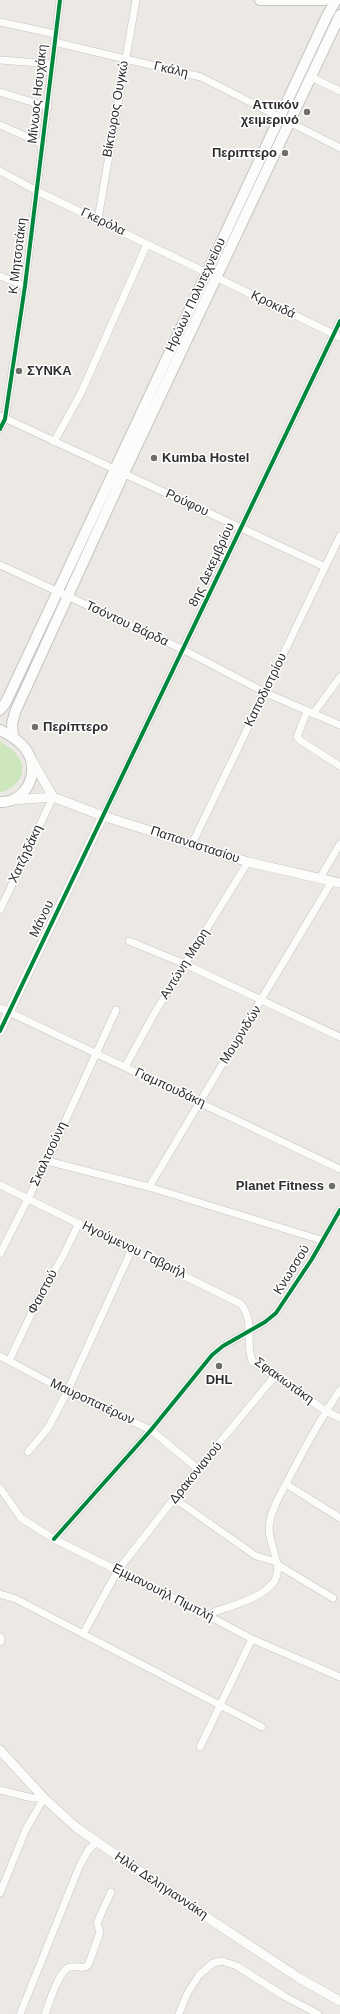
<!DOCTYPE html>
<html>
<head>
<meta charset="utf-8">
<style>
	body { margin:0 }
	canvas { display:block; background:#ece8e4 }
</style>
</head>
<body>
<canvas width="340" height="2014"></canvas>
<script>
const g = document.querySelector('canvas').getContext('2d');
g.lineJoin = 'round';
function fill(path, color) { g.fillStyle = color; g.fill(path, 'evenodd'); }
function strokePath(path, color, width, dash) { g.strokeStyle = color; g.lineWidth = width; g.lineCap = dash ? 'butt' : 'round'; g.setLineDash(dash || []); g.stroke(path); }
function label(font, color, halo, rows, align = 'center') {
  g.font = font + ' Helvetica,sans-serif'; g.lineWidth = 3; g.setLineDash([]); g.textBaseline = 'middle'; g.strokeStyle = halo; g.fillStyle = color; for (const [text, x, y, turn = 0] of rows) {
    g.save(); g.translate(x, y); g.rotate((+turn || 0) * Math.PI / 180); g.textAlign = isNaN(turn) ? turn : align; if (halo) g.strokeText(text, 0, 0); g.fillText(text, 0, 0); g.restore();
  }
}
fill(new Path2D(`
	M0,741C7,746 15,751 19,758C28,773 17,788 2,792H0Z`), '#cee6be');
const minor = new Path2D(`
	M0,22L55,34
	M54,42L201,77L340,148
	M0,60L52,64
	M311,77L340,91
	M0,92L48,107
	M0,125L43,144
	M0,171L37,191L340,337
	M98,219L136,0
	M0,276L25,286
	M0,416L325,567
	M0,429L5,419L25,286L60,0
	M54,442L81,393L147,244
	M0,565L184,650L266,693L340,725
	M307,711L297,737L301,741L340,766
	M313,714L340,677
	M103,816L340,321
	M192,844L340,536
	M320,878L340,844
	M0,910L53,797
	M129,941L185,964L340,1037
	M0,1008L340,1169
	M125,1067L154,1014L248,862
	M47,1161L149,1187L321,1240
	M0,1185L241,1304C255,1322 245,1341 252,1361L326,1411L340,1418
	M149,1187L332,881
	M0,1254L47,1161L116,1010
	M0,1356L67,1392L151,1430L198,1469
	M9,1361L40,1295L63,1256L79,1223
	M28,1452L48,1428L67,1392L132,1249
	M286,1484L340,1518
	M0,1488L21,1518L54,1539L211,1617L252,1639L340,1677
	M175,1499L256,1556L277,1562
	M54,1539L151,1430L212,1355L223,1346L265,1322L276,1313L312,1259L340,1210
	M278,1565L333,1598
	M0,1594L16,1599L262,1727
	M211,1617L214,1612C231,1606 266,1597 275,1580C284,1564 265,1540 270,1521C273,1505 281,1494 288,1480C304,1449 320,1419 340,1390
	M83,1634L118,1570L195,1472L274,1377
	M200,1747L252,1639
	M0,1790L32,1798H44
	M0,1893L26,1829L44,1798
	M20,2014L80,1865L89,1849L97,1842
	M45,2014C49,2004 59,1969 70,1967C75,1966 81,1968 86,1967L89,1963L100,1932L97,1923L111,1892
	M179,2014L187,1994L199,1975L213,1963L222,1961L237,1966L284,1996L318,2014`);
const tertiary = new Path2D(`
	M32,760L53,797
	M12,800L53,797L103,816L248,862L340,883
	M0,1031L103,816
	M0,1638V1641
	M0,1750L44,1798L77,1828L214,1922L299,1978L340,2001`);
const secondary = new Path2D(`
	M260,0H325
	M0,710L6,702L327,16L336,0
	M0,730C10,735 23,743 28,753C40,774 25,803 0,802
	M13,737L12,724L15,712L124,473L340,15`);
strokePath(minor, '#c5c4c5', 8);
strokePath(tertiary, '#c5c4c5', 10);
strokePath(secondary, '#c5c4c5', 12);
strokePath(minor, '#fcfcfb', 7);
strokePath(tertiary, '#fcfcfb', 9);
strokePath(secondary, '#fcfcfb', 10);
strokePath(new Path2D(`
	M0,429L5,419L25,286L60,0
	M0,1031L340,321
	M54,1539L151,1430L212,1355L223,1346L265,1322L276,1313L312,1259L340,1210`), '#00873e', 4);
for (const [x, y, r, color] of [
	[307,112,4,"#706f6e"],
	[285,153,4,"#706f6e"],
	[19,371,4,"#706f6e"],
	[154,458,4,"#706f6e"],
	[35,727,4,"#706f6e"],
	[332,1186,4,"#706f6e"],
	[219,1366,4,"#706f6e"]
]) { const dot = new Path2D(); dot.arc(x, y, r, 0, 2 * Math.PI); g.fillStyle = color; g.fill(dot); strokePath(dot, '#fff', 1.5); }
label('13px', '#2e2e2e', '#fff', [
	["Γκάλη",171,70,13],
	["Μίνωος Ησυχάκη",38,94,-84],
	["Βίκτωρος Ουγκώ",116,109,-80],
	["Γκερόλα",103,222,26],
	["Κ Μητσοτάκη",18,256,-83],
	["Ηρώων Πολυτεχνείου",196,295,-65],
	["Κροκιδά",273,305,26],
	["Ρούφου",187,503,25],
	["8ης Δεκεμβρίου",212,565,-65],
	["Τσόντου Βάρδα",127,624,25],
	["Καποδιστρίου",266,690,-64],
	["Παπαναστασίου",195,845,18],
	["Χατζηδάκη",26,854,-65],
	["Μάνου",42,919,-64],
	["Αντώνη Μαρη",185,964,-58],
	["Μουρνιδών",241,1035,-58],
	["Γιαμπουδάκη",170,1088,25],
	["Σκαλτσούνη",49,1154,-65],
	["Ηγούμενου Γαβριήλ",134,1250,26],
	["Κνωσσού",292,1270,-58],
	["Φαιστού",43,1292,-62],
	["Σφακιωτάκη",284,1381,36],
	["Μαυροπατέρων",92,1402,25],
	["Δρακονιανού",196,1473,-51],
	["Εµµανουήλ Πιµπλή",163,1593,27],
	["Ηλία Δεληγιαννάκη",161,1886,34]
]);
label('bold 13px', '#2e2e2e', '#fff', [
	["Αττικόν",299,105],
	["χειμερινό",299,120],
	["Περιπτερο",277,153],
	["ΣΥΝΚΑ",27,371,"left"],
	["Kumba Hostel",162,458,"left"],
	["Περίπτερο",43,727,"left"],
	["Planet Fitness",324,1186],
	["DHL",219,1380,"center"]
], 'right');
</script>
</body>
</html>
